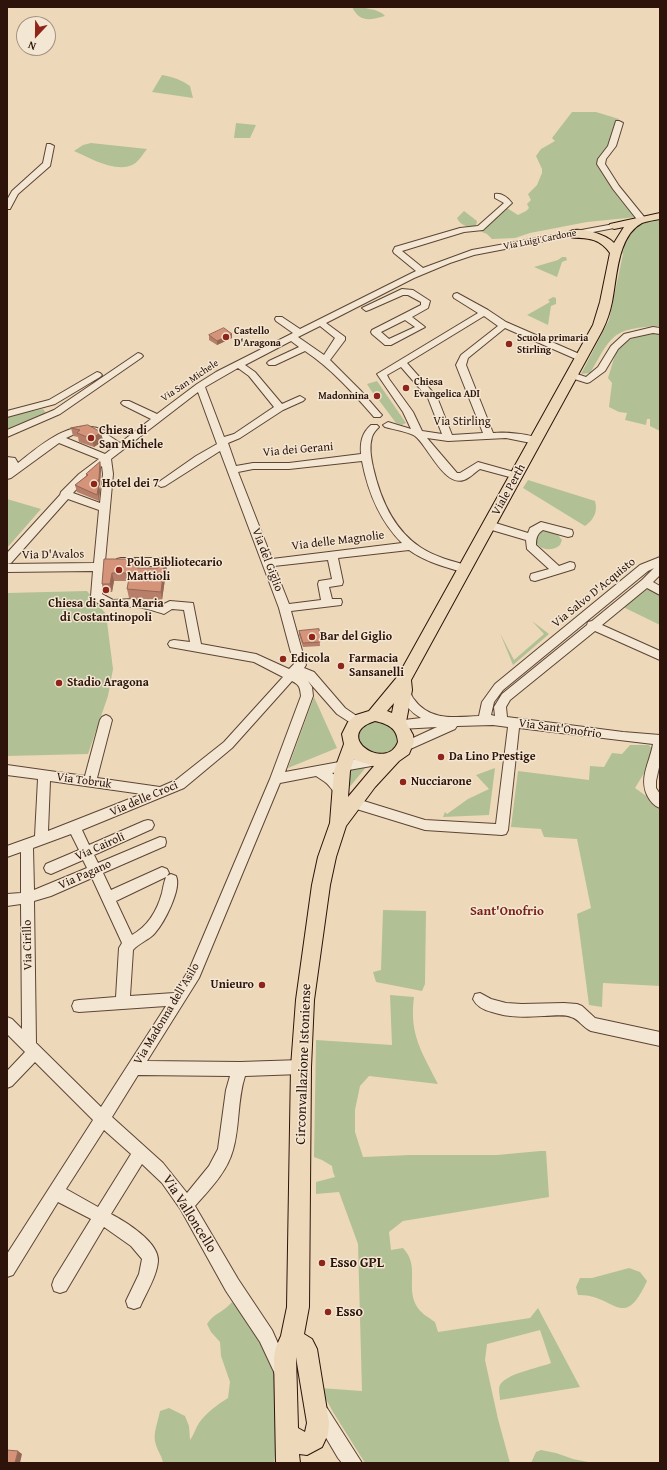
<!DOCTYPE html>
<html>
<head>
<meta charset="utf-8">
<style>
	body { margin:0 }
	#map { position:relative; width:667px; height:1470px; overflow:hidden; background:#edd9ba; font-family:"Gentium Book Plus",serif }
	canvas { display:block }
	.frame { position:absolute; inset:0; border:8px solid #2d1309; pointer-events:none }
	.north { position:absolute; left:16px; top:16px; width:40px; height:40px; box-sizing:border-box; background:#f3e6d2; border:1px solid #a49282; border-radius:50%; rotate:202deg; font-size:11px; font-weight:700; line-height:16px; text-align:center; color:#2d1309 }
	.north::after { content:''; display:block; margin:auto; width:14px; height:18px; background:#8f2418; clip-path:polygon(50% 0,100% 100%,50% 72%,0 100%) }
</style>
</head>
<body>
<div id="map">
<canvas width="667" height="1470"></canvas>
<div class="frame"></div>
<div class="north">N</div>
</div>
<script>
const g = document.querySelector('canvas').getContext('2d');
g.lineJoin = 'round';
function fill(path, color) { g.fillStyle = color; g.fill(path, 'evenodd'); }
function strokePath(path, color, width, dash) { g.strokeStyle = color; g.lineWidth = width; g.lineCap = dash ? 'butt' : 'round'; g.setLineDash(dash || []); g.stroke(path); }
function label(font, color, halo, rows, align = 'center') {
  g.font = font + ' "Gentium Book Plus",serif'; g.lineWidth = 3; g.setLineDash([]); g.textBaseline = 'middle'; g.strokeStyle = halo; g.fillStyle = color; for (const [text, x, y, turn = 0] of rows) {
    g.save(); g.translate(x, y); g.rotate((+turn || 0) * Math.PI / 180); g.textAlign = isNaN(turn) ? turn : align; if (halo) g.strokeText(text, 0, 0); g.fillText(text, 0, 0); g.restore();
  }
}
fill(new Path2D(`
	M352,7C361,7 380,9 385,16C370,20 360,23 352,7Z
	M162,75C173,77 182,80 190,86L193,98L152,92Z
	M572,112H596L619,119L610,146L600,162L637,217L587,222L530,233L515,238L492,239L487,234L477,230L509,204H511L507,208L518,215L526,211L529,208L527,204L531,200L528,194L537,185L542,173V169L536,156L541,149L555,141L552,138Z
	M236,123L256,125L250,138H234Z
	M91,143L147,149C143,154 139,161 134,164C117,174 90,158 74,151L83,145Z
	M464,211L477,221L476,226L483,225C474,228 461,228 457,218Z
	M660,218V326C646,327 623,327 612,339C603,348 597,362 590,373L581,374L609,320L623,254L618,246L630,226Z
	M562,257H566L567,260L562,262L557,277L534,267L558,260Z
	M553,297L556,298V304L551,306L548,325L527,315L550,302L548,300Z
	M645,334H660V431L650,426V419H647L646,425L625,420L627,413L619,412L609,407L612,383L608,378C617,351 614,343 645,334Z
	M377,381L406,423L402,425L396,423L378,399V396L374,395L367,384Z
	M43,409L46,413L7,429V416Z
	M528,480L595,501C598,511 594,520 585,526L523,488Z
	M7,499L41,509L7,548Z
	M544,531L558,535L562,540L560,545C552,552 541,550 535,542L537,534Z
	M645,590H650L660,595V625L621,606Z
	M87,591L106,614L113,669L108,696L88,754L7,756V593Z
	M532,621L549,634L513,665L500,633L514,660L544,634Z
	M314,697L337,748L288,768Z
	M376,720L390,723L400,738C391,759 381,755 362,750L356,734L358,728Z
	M630,745H649L653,750L649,765L635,788L660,806V986L603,983L602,1007L589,1005L577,914L591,908L577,839L544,837L541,829L511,827L518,771L589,780L590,766L604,767L612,753L622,754Z
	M367,766L348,789L351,767Z
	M495,768L489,815L443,817L445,812L447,814L468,799L489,789L476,775Z
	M383,910L426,911L425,984L422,991L376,982L373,972L381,970Z
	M390,995L414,997C409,1035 422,1052 438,1084L369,1076L360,1086L355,1110V1132L363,1157L410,1155H497L540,1151H546L549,1197L403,1221L389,1232L391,1250L403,1248C420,1266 406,1286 416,1305C420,1313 428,1317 435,1322L438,1332L530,1318L538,1308L580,1387L500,1400C500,1395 498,1389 500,1385C507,1373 539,1368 551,1363L540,1330L487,1344L485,1360L498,1419L510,1463H365L333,1412L320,1388L362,1391L358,1244L339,1192L316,1194V1182L335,1177L333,1172L332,1166L322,1160L314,1157L316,1040L392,1045Z
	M629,1268L640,1272L647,1281C623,1333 615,1294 578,1295L576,1287L580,1278H592Z
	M232,1302L249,1320L272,1368L277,1388L276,1446L274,1463H163C162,1456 158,1452 156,1445C152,1435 158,1422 160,1411L169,1408L185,1416L189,1426L190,1440C194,1435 195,1429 199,1423C206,1413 218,1404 228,1398L230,1382L221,1356L220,1342L211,1332L207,1324C214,1313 224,1312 232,1302Z
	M541,1450L556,1453L573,1459L593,1463H531L536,1452Z`), '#b2c095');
const minor = new Path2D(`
	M616,121H619L623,123L616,146L606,159L605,164L619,186L645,218V222H639L613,189L597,164L598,159L608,146Z
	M47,144H50L54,146L50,166L18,194L10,209H7V200L12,191L43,163Z
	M495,194C502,193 508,198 512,203L483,230L464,232L402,251L423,268L472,250L614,224L618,226L614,228L474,255L450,263L414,278L326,323L345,337V340L330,360L361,391L380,413L382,415L380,417H374C353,393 332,369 305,351L275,365H269L267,363L269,361L299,347L291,341L245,365L255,372L282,404L300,396L305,399L303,401L283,410L240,438L228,443L236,466L253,463H289L361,454C360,442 362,433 371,425H377L379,427C376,430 373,433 372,437C369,447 371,457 373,467C380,498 393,529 420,547C435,557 452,561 469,566L470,569L469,572L465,573C446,567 425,562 409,550L338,558L343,582L342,585L329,587L332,599H341L342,602L341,605L291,611L306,665L304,668L314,672L345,708L361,719L363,722L361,725L357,727L337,714L308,681L312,687L313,696L285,772L377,755L381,757L383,760L381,763L377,765L332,773L335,775L346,790L344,794C334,797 332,787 325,782C322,780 319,778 316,776L280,783L199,978L147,1061L240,1062L301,1060L306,1062L308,1067L306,1072L301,1074L245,1076C237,1101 240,1126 233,1150C227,1172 210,1189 195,1206L238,1279L272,1330L289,1368L287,1374L281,1376L275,1374L260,1342L226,1291L181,1210L162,1183L142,1164L111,1214C126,1222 159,1242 158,1261C157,1276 146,1293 140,1307L134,1309L128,1307L126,1301L139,1274L142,1259L131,1246L104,1227L66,1291L60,1293L54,1291L52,1285L54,1279L91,1219L58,1202L13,1275L7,1277V1254L93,1120L35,1062L12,1086L7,1088V1071L25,1052L7,1034V1017L12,1019L22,1029L21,904L7,906V894L21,893V852L7,857V846L35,836L38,779L7,775V765L85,776L100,720L102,717L106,715L110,717L112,720L97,778L160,787L176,780L224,742L283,677L254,662L170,647L168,644L170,641L174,640L190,642L184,610L172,609L164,614C154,611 144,607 134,607C120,606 99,611 91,596L93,571L7,572V564L94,563L99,510L68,499L11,563L7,564V553L60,495L61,492L79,474L99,459L59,443L11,478L7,479V457L15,458L18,463C43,443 73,416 106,431L108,435L120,443L151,419L123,405L121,403L123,401H129L157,414L197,384L216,372L293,333L276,321L275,319L276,317H282L300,329L416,271L394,253L393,251L395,247L460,228L478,226L504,203L495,198ZM320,326L335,338L324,355L298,337ZM238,368L249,376L274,407L234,434L224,437L205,387ZM198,392L217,444L196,456L156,484L161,487L165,486L220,451L279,608L294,664L289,669L256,654L201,644L193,603L170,601L162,605L134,599L113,600L102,594L113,474L111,459ZM79,432C96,430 101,439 114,447L105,454L66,438ZM362,461C368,492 379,520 402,543L272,559L238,472L253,469H289ZM102,466L103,474L100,503L73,493L87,478ZM328,560L332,579L319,581L318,584L321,600L289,604L274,566ZM292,681C300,685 300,688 301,696L270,779L189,970L174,993L130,996L133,950C139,943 149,940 155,933C164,923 182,889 176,876L171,874L167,876L169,873L167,869L162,867L111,890L103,873L165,846L166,842L165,838L160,837L98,863L94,855L152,829L154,825L152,821L148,820L144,821L89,845L82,830L184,788L232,748ZM50,781L142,794L48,831ZM71,834L79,850L46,864L44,868L46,872L51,874L83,860L87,868L34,890L33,848ZM166,877C164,882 163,888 162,893C157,911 148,926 132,935L116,901ZM92,878L122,943L119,948L116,997L79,1000L74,1001L72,1006L74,1011L79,1012L166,1006L101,1107L36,1043L34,901L51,896ZM138,1075L230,1076L226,1090L218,1149L209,1166L187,1193L163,1163L112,1117ZM104,1130L131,1154L98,1207L66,1189Z
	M402,289L413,290L430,301L428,308L412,317L425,327L391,345H385L372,334L371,332L372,330L421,305V302L408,295H403L369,310L366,311L362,308ZM405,320L415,327L389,339L381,332Z
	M457,293L488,310L506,322L584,356L586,358L581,361L578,360L505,328L468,358L466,365L493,433C503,432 534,433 541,441L536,444L506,438L448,441L427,438L457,473H460L478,462L521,474L522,476L521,478L517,479L480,469C475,472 470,478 464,480C444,487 428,446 415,436C409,432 392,429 385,427L383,425L388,422L411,429L403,412L377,374L478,313L454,298L453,296L454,294ZM484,316L498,326L461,355L456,365L483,433L452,435L437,397L407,363ZM401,367L428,398L442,434L422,431L413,412L389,379L387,375Z
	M653,327L660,328V334L653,333L630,338L618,349L605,371L590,382L587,383L568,377L566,375L571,372L586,377L598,367L611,346L624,334Z
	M138,353L141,354L143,356L141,358L60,414L7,437V430L54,410Z
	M97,372L100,373L102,375L100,377L55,404L7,417V411L49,400Z
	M489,521L528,533L530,528L541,522L572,530L573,533L572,536L568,537L543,530C537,534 536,538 536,545L559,566L570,562L574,563L575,566L574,569L535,581L531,580L530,577L531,574L549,569L527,549L526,540L485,528L484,525L485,522Z
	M660,557V575L653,582L660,586V595L647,588L602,625L660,651V660L595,631L510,700L506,707L507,717L623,732L660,735V763L656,781V788L660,794V808C654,806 650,801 647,795C639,777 650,762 653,744L519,728L508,830L506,834L502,835L425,830L350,807L348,803L350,799L354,798L425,820L496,824L508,727L493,725L457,726L455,729L408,750L404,752L400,750L398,747L400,744L437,727L400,729L396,727L394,724L396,721L421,718C410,712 403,703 398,690L400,687L404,686L408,687C410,691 411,695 413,698C430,722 455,717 479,716L482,702L495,684L640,565ZM654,568L642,580L592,621L588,622L587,625L502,694L494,707L495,716L491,715L494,702L503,690L648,571Z
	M121,558H160L164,559L165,562L164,565L160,566H121L117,565L116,562L117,559Z
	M480,993L491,999L506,1003L522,1004L564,1003L577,1004L582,1006L595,1018L660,1032V1046L591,1031C583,1028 579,1019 571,1017C563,1014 553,1016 544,1016C526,1017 510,1018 492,1012C484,1010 477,1007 473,999L475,994Z
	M321,1405L327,1408L362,1463H342L338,1458L312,1414L315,1408Z`);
const major = new Path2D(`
	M660,213V219C655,220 647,221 642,223C617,236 617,278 612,302C610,312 607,321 602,331L411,680L412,690L406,722L413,735L414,742L411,749L409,754L399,761L375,787L346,826L336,857L330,885L314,1000L311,1067L309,1307L304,1334L312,1339L317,1349L329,1423L328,1434L322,1447L307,1455L299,1454L300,1463H276L274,1357L276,1347L281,1336L287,1307L291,1067L296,1000L312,885L318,857L330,823L334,771L344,744L342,734L348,722L356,715L369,711L398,676L593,325L600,302L610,253C594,230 573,243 566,234C574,224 606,234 614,243L624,227L614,229L609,226L610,224ZM394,703L392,713L387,711ZM375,721C388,724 397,728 398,742C386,773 331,735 375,721ZM354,759L358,761L374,766L348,797L350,771ZM296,1357L307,1423L305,1432L298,1428Z`);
strokePath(minor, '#5d4435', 2);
strokePath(major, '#2d1309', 2);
fill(minor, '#f3e6d2');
fill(major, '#edd9ba');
fill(new Path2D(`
	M232,334V338L217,345L209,340V335Z
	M71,428L101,432L103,441L94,447L79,442L78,437L73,436Z
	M100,462L101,469L100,485L99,486L100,490L99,501L77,492L75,485L86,476V474Z
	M165,557L167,565L162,600L129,598L127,589L129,581H114L112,592H104L102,584L104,559L137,568H158L155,567L154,559Z
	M319,629L320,646L303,647L299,635V631Z`), '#b77e69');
fill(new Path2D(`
	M232,334V338L217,345V341Z
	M101,432L103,441L94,447L92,439Z
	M100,462L101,469L100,485L99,486L100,490L99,501L96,482Z
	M165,557L167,565L162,600L161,592Z
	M112,573L114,581L112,592L110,584Z
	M18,1451L22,1454L20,1463H15Z`), '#956755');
const building = new Path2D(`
	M224,328L232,334L217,341L209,335Z
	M88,425L101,432L92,439L77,433L80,430L71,428Z
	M100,462L99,479L96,482L99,483L97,495L75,485L88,475L86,474L87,473Z
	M165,557L161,592L127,589L130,573H112L110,584H102L104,559H136L137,568H158L160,564L159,560L154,559Z
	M319,629L320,642L303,643L299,631Z
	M7,1450L18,1451L15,1463H7Z`);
fill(building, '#d5937a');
strokePath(building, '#956755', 1);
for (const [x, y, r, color] of [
	[226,337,4,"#8f2418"],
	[509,344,4,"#8f2418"],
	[406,388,4,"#8f2418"],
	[377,396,4,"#8f2418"],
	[91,438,4,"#8f2418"],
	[94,484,4,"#8f2418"],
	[119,570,4,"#8f2418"],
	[106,590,4,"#8f2418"],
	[312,637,4,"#8f2418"],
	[283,659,4,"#8f2418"],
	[341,666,4,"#8f2418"],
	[59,683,4,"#8f2418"],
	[441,757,4,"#8f2418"],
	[403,782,4,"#8f2418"],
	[262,985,4,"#8f2418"],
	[322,1263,4,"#8f2418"],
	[328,1312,4,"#8f2418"]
]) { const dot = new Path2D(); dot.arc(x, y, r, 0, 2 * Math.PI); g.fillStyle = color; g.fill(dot); strokePath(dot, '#f3e6d2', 1.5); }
label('10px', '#2d1309', '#f3e6d2', [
	["Via Luigi Cardone",540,240,-11],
	["Via San Michele",190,381,-34]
]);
label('bold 10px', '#2d1309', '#f3e6d2', [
	["Castello",234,331],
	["D'Aragona",234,343],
	["Scuola primaria",517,338],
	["Stirling",517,350],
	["Chiesa",414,382],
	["Evangelica ADI",414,394],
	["Madonnina",369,396,"right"]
], 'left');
label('12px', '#2d1309', '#f3e6d2', [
	["Via Stirling",462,422],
	["Via dei Gerani",298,450,-5],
	["Viale Perth",509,490,-61],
	["Via delle Magnolie",338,541,-7],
	["Via D'Avalos",53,555,-1],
	["Via del Giglio",267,560,69],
	["Via Salvo D'Acquisto",594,593,-39],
	["Via Sant'Onofrio",560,729,8],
	["Via Tobruk",84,781,8],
	["Via delle Croci",144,799,-23],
	["Via Cairoli",100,847,-24],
	["Via Pagano",85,875,-24],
	["Via Cirillo",28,945,-91],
	["Via Madonna dell'Asilo",167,1014,-59]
]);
label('bold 12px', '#2d1309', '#f3e6d2', [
	["Chiesa di",99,431],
	["San Michele",99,445],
	["Hotel dei 7",102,484],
	["Polo Bibliotecario",127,563],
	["Mattioli",127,577],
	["Chiesa di Santa Maria",106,604,"center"],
	["di Costantinopoli",106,618,"center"],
	["Bar del Giglio",320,637],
	["Edicola",291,659],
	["Farmacia",349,659],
	["Sansanelli",349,673],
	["Stadio Aragona",67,683],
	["Da Lino Prestige",449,757],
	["Nucciarone",411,782],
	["Unieuro",254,985,"right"]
], 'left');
label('bold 13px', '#7a1f14', '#f3e6d2', [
	["Sant'Onofrio",507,912]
]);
label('14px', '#2d1309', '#f3e6d2', [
	["Circonvallazione Istoniense",304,1064,-88],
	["Via Valloncello",189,1214,58]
]);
label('bold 14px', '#2d1309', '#f3e6d2', [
	["Esso GPL",330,1263],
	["Esso",336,1312]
], 'left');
</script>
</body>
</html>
